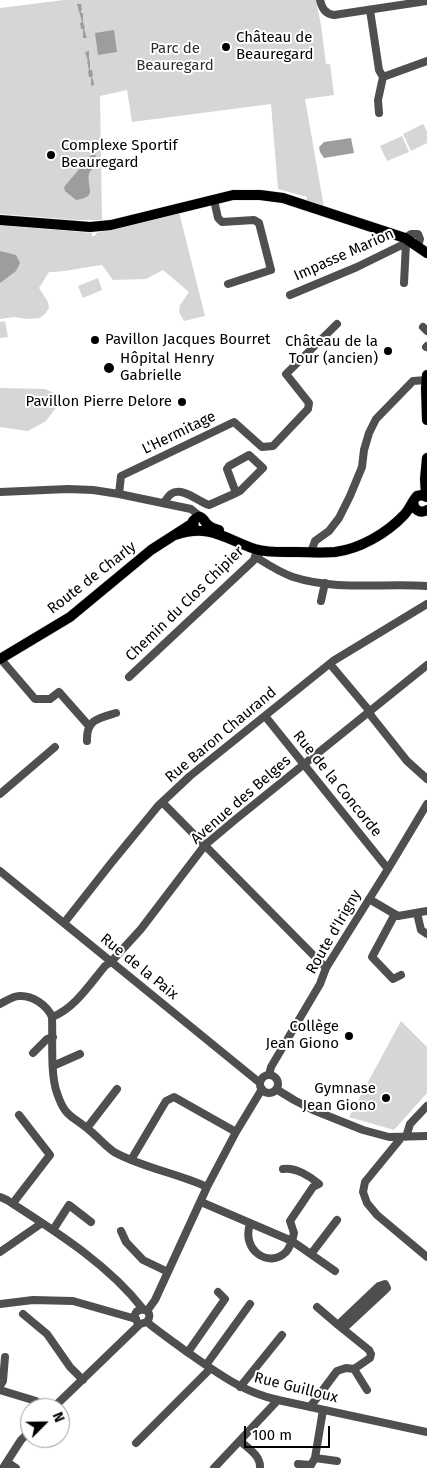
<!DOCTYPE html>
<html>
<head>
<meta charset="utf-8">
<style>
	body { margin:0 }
	#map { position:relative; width:427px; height:1468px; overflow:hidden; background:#fff; font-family:"Fira Sans",sans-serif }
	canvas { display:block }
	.north { position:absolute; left:20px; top:1398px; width:50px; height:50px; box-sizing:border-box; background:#fff; border:1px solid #999; border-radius:50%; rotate:67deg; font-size:14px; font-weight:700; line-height:20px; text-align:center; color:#000 }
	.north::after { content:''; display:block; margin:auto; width:18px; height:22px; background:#000; clip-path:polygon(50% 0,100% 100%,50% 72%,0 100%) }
	.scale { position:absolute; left:244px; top:1426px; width:86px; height:22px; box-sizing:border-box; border:2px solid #000; border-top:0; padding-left:6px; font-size:15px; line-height:18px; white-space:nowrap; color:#000; -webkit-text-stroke:4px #fff; paint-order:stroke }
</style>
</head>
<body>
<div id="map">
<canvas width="427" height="1468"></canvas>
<div class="north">N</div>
<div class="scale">100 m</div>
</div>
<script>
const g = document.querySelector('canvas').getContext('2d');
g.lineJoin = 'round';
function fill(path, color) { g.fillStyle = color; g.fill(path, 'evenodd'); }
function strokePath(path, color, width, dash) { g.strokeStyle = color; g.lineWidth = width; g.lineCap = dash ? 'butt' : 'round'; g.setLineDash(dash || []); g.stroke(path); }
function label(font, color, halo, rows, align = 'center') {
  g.font = font + ' "Fira Sans",sans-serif'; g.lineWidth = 4; g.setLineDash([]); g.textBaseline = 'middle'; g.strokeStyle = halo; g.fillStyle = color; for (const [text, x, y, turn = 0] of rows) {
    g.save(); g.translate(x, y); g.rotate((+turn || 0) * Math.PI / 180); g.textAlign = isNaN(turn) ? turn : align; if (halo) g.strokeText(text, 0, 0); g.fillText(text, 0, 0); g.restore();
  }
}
fill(new Path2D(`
	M64,0H316L321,25L326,64H330L334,95L305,99L324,207L306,201L307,197L278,189L271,104L132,122L127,90L100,96L102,220H77L0,214V8Z
	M423,124L427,131V143L411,151L403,134Z
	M402,136L409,152L387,161L380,146Z
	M179,212L205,316L184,321L179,312L180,305L189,292L163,270L146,279L113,280L102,265C84,267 67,272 49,272L39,288L48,302L49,308L45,314L40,318L26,319L14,317L0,319V225L92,233V236H95L96,233Z
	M98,278L102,290L83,298L78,286Z
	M5,321L8,337L0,338V322Z
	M0,388L45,389L54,393L58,405L46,421L28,431L0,427Z
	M401,1021L427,1047V1093L394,1130L349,1117Z`), '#d6d6d6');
fill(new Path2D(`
	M77,4H81L82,10H81V13H83V22L85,28L84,29L87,38H83V29H81L80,23L82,22Z
	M114,30L117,52L98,55L95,33Z
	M89,51V60L90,61V70H92L93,76H92V79H93L94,85L91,86V77H89L88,71L89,70L87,61H88L85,52Z
	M351,138L354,153L324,158L320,152L319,147L324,142Z
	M93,153H95L97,164C94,168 90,170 89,174C86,187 99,197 76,200L65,191L64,187Z
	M0,251L16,255L20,263L16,271L0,283Z`), '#9d9d9d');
const major = new Path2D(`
	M0,220L90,227L111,225L233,195H260L283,198L405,238L427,253
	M427,375L426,388L427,420
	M426,496L425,479L427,458
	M413,502C414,510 420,514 427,510
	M194,528L193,521C201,513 202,518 207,524C210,527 215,529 219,530
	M175,535C210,523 225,539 255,549C268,553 283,552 297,552C309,552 322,553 335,552C360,549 387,533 404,515C410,509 412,501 417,496L422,495L427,497
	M0,659L70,617L151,550L193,523`);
strokePath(major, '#dbdbdb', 11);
strokePath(new Path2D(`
	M320,0C322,8 325,14 334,15L427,1
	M370,10L379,70L383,77L427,61
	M379,113L378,100L383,77
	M214,200L218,218L222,222L254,220L259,223L271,270L228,284
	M405,238L411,234H418L420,239L418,246
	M404,283L406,243
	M290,295L357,267L406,243L409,240
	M423,327L427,331
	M426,347L427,346
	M0,492L68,489L93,490L119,494L191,509L201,517
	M119,494L121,476L234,422L262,447L273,446L308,409L309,403L286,374L337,324
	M164,503C166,500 168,496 171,494C182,486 199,502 209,505L236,493L240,491L263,468L249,455L229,466L227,469L236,493
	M258,552L259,559C270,566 282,573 293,577C337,591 383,583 427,586
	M311,552L315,541L329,531L339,518L350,496L362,467L364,450L369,433L376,419L413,381L426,380
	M321,601L325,583
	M0,658L35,699H50L59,692L89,726
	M330,664L367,708L372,717L407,761L427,779
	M129,677L254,560L257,550
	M265,716L388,869
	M87,741C86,720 98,718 116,713
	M0,794L55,747
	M162,802L326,968
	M0,871L260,1083
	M369,899L398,916L427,911
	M417,913L421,930L427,934
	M395,914L372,957L393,979L401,975
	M64,923L112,862L158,806L190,776L333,661L427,604
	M0,1004C6,1001 13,996 19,996C32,995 47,1005 52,1017C53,1039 50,1074 57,1093C65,1117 71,1115 88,1129C97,1136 105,1146 114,1152C143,1168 177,1173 207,1187
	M52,1017C74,1009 90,984 105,966L111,962L141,929L205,845L236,819L427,665
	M33,1053L47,1039L53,1037
	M53,1066L80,1054
	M269,1075L271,1067L320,984L326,968L388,869L427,804
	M260 1084a9 9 0 1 1 18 0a9 9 0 1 1-18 0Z
	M276,1089L294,1100L313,1110L363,1130L389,1137L427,1136
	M87,1128L117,1089
	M406,1137L410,1124L427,1106
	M401,1138L365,1182L363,1192L367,1203L377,1215L427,1257
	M131,1160L166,1101L174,1097L236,1132
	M0,1197L7,1200C55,1231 108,1264 143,1309
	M201,1202L292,1241L294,1233L290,1221L313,1187L319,1184C310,1176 295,1167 283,1169
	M13,1203L50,1155L19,1115
	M250,1224C241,1250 269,1269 286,1252C289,1249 290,1245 292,1241L335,1271
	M53,1230L69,1205L91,1222
	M121,1231L126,1242L143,1260L168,1272
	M0,1252L42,1223
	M311,1254L337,1220
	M0,1304L33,1300L73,1301L136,1319
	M317,1307L338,1325
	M147,1311L155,1300L207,1187L236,1132L262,1089
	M23,1314L47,1334L70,1367L83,1380
	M147,1322C160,1333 174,1342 187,1352C218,1373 242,1392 278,1400L427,1432
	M138,1323C125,1306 158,1305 147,1322
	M188,1352L225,1299L218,1292
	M206,1365L250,1304
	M354,1369L367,1390
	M0,1386L3,1381L5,1357
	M240,1387L282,1335
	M0,1390L36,1401L43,1408
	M310,1407L337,1371L346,1368L354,1369L370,1358L371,1354L369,1350L338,1325L379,1286L385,1284L387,1288L385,1290L343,1329
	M53,1408L140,1324L147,1322
	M240,1441C248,1448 261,1456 260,1468
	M136,1443L210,1369
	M315,1458L337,1461
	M7,1462L16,1468
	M298,1464L311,1465L315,1458L323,1410
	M3,1468L21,1440L30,1431
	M214,1468L278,1400`), '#4f4f4f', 8);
strokePath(major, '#000', 10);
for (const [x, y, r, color] of [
	[226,47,5,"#000"],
	[51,155,5,"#000"],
	[95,340,5,"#000"],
	[388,351,5,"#000"],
	[109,368,6,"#000"],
	[182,402,5,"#000"],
	[349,1036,5,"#000"],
	[386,1098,5,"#000"]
]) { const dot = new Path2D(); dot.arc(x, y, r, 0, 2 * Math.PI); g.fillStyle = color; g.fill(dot); strokePath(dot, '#fff', 2); }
label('15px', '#000', '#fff', [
	["Château de",236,38],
	["Beauregard",236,55],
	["Complexe Sportif",61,146],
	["Beauregard",61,163],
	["Pavillon Jacques Bourret",105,340],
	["Château de la",378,342,"right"],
	["Tour (ancien)",378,359,"right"],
	["Hôpital Henry",120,359],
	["Gabrielle",120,376],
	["Pavillon Pierre Delore",172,402,"right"],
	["Collège",339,1027,"right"],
	["Jean Giono",339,1044,"right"],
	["Gymnase",376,1089,"right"],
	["Jean Giono",376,1106,"right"]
], 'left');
label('15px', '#2d2d2d', '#fff', [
	["Parc de",175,49],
	["Beauregard",175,66]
]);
label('15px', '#000', '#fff', [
	["Impasse Marion",344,255,-24],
	["L'Hermitage",179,433,-26],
	["Route de Charly",92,578,-38],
	["Chemin du Clos Chipier",185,604,-44],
	["Rue Baron Chaurand",221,735,-40],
	["Rue de la Concorde",337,784,51],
	["Avenue des Belges",241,800,-41],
	["Route d'Irigny",334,932,-60],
	["Rue de la Paix",139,967,39],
	["Rue Guilloux",296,1388,14]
]);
</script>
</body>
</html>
